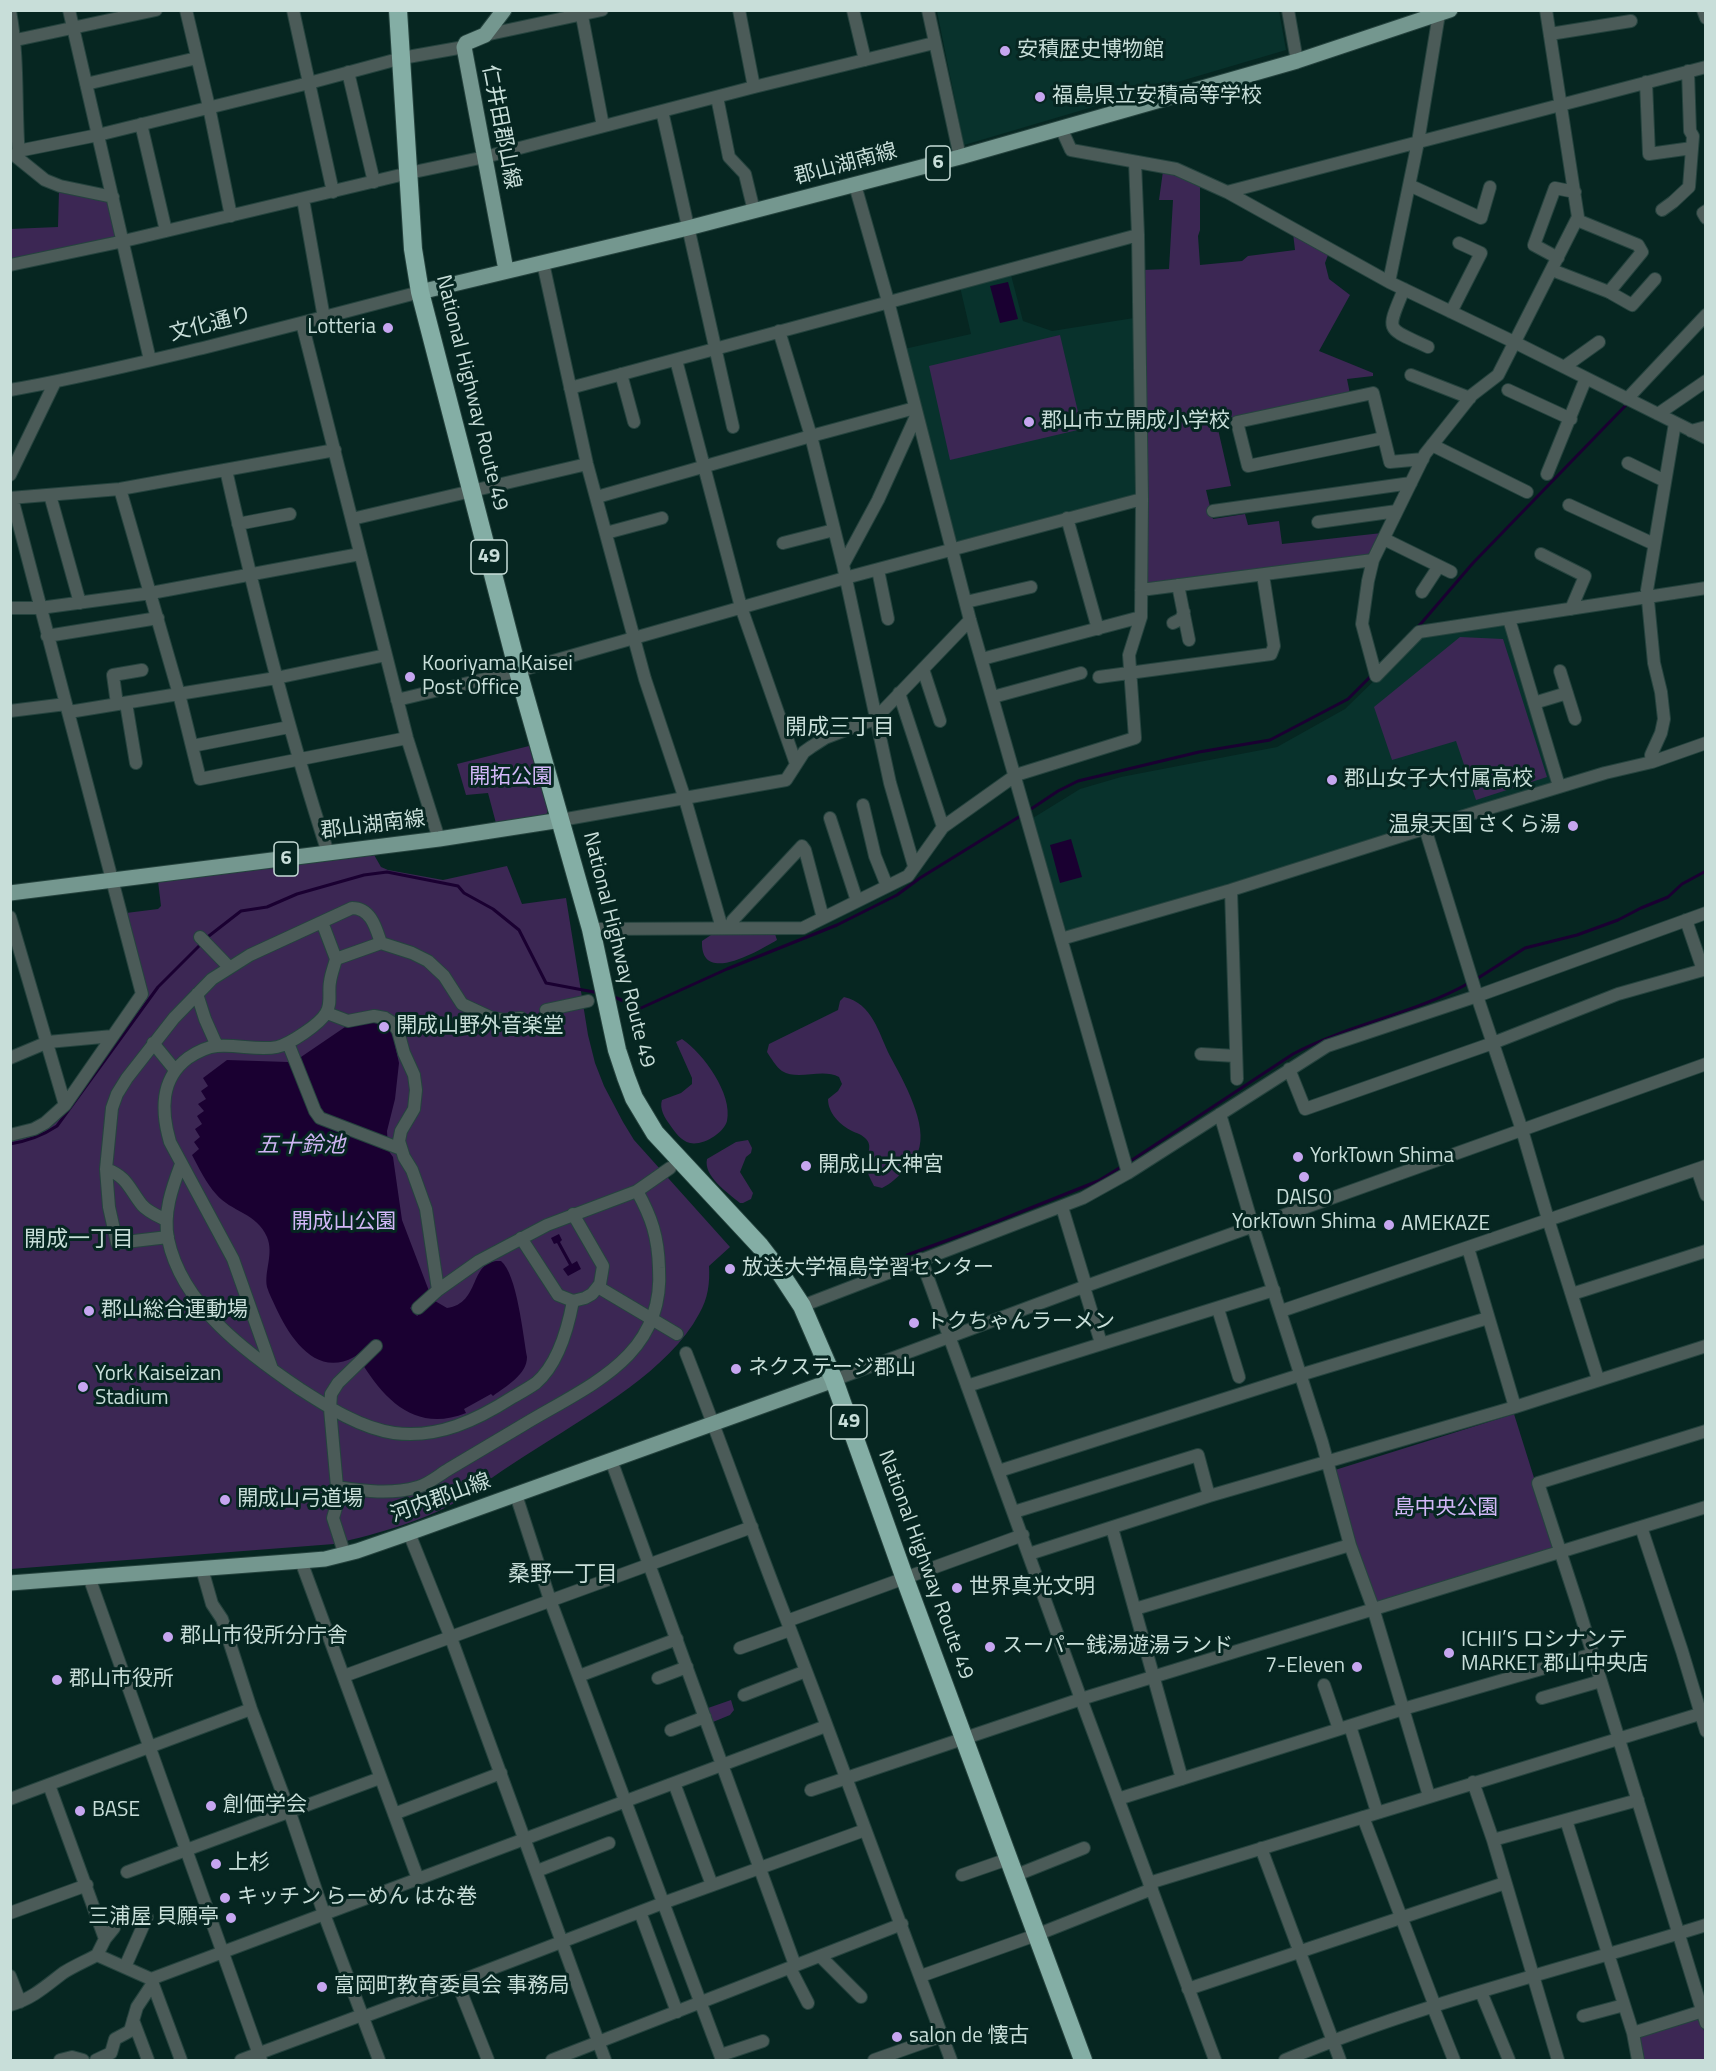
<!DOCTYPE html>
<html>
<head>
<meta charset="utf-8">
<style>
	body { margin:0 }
	#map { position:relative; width:1716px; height:2071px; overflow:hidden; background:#062621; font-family:"Titillium Web",sans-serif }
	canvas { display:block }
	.frame { position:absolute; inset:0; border:12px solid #c8ded9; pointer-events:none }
</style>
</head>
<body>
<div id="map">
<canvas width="1716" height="2071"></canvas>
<div class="frame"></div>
</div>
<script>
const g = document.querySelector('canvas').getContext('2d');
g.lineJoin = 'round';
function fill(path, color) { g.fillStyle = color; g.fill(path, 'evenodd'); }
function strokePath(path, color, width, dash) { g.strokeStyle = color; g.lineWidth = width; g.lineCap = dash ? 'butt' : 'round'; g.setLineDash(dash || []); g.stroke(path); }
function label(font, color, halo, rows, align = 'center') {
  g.font = font + ' "Titillium Web","Noto Sans JP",sans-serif'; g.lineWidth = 6; g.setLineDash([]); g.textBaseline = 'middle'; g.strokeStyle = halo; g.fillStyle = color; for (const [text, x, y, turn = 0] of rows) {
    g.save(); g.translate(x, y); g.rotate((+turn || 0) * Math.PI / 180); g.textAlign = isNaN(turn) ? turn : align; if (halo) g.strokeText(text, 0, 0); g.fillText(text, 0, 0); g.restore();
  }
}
fill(new Path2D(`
	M937,11H1279L1286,50L964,145Z
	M1011,275L1023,321L1052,331L1134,318L1135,496L954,544L904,349L971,334L960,287Z
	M1507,623L1554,783L1067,934L1033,818L1080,789L1121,777L1277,747L1345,709L1421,635Z`), '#08322c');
fill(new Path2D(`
	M1163,171L1200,185V230L1198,236L1200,265L1242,261L1248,256L1295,250L1293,233L1328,255L1325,263L1329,279L1350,295L1319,351L1373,373V376L1347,379L1350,394L1217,425L1231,486L1206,490L1213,519L1245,514L1248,525L1279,521L1282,544L1382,533L1370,558L1147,586L1142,270L1169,269L1173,200H1159Z
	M59,190L108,202L119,237L11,260L10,229L58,227Z
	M1060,335L1082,429L950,460L929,366Z
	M1460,637L1503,639L1547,777L1476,800L1456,741L1392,760L1374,707Z
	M529,746L548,810L545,818L497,827L488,793L466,795L457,764Z
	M373,853L381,867L388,870L443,880L507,866L522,904L566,898L588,1035L595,1063L604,1086L623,1122L634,1140L730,1247L709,1266C710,1283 708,1299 699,1314C670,1369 594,1412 542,1445C516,1461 491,1478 466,1496C427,1521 379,1533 334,1544L11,1569V1139L56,1118L148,994L126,913L158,909L161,906L158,881Z
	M714,933L775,934L777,940C758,951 700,986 702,941Z
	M844,997C873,1004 878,1032 890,1056C903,1080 929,1125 918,1152C915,1159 909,1165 904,1171C897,1177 891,1184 882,1188L874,1186C871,1180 866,1171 866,1164C866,1155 874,1146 865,1138C861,1134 856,1133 852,1131C840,1125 828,1113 828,1099L838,1091L842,1084L839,1077C822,1068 798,1081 782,1071C776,1067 771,1058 767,1052L769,1044L838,1010L840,1001Z
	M682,1039C703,1053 733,1094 727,1121C724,1133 703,1146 690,1143C681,1141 675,1132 670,1125C665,1118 659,1109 662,1100L681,1093L692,1084V1078L676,1042Z
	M748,1140L752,1148L751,1153L746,1157L740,1172L753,1193L751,1199L743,1203H740C728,1193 703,1176 707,1159L736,1142Z
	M1514,1414L1556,1548L1377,1603L1354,1538L1335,1470Z
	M731,1700L734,1710L730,1715L713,1722L708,1708Z
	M1696,2017C1708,2026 1705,2047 1705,2060H1642L1644,2055L1638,2040L1640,2034Z`), '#3c2754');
fill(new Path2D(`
	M1008,282L1018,319L1000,323L990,286Z
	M1071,839L1082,877L1060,883L1050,845Z
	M377,1019L391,1027L399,1063L395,1099L387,1131L388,1150L393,1157L402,1220L429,1291L410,1308L417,1316L435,1301L447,1308C482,1303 468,1259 501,1261C517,1274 523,1335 527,1357C527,1375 506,1386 493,1396L491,1394L464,1409L466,1413C418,1432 387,1403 363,1365L382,1347L375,1339C368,1344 362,1353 354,1357C316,1378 290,1338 276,1308C273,1301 269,1294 267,1287C264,1271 274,1254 267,1237C257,1213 231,1212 216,1194C206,1183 199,1168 192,1155L199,1149L194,1142L200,1137L195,1129L202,1124L197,1116L204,1111L198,1104L206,1099L201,1091L208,1086L203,1078L227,1060L288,1062L301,1057L348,1025Z
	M559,1234L562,1240L560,1242L572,1264L577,1261L581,1269L568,1276L563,1269L569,1265L557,1243L554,1244L551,1238Z`), '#1a0031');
strokePath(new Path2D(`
	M1418,627L1473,563L1629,402
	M1028,811L1058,791L1078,781L1199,752L1270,740L1348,699L1372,675
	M205,939L241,911L267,907L297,894L364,875L387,872L458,886L464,893L493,909L519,930L546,983L599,993
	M1475,980L1525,948L1577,935L1618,920L1641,908L1668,897L1682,884L1706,871
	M614,997L641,1008L727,969L837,925L897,895L920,878L1022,815
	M10,1144C28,1141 42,1136 57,1126L158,987L201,944
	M1129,1162L1293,1054C1349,1024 1414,1014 1469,983
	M907,1255L978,1229L1098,1181L1121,1167`), '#1a0031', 3);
const minor = new Path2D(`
	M69,10L150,360
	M186,10L209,107L231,216
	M293,10L333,192
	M739,10L754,87
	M853,10L865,60
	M928,10L960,157
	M1288,10L1297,61
	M1546,10L1578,217L1498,375L1472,395L1425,454L1373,560L1368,581L1362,624L1376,676L1419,632L1706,588
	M1703,10L1706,18
	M10,11C19,59 15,108 19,157
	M582,16L603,126
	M1550,34L1631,21
	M485,35L602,10
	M16,40L156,10
	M348,72L374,182
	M1646,82L1649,154L1692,148
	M86,84L197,58
	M717,97L729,157L745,174L754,211
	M662,111L733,427
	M141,124L166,231
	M1061,128L1071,150L1176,169L1227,192L1389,282L1516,343L1706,438
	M18,151L98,135L309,83L402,58L464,47
	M14,155L45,180L60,186L113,197
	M855,185L888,301L970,620L1128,1173
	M1409,185L1481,218L1490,187
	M1227,192L1706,67
	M303,199L324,318
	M1662,210L1673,202L1689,187L1693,136L1690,131L1688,71
	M1706,211L1703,213L1706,218
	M1577,220L1638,245L1642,252L1609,292
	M1558,258L1534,245L1555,188L1575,192
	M543,263L587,464L645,679L685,799L722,928
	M10,265L124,241L409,173L485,157L754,87L934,43
	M1552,270L1609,292L1632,305L1655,279
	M1389,282L1418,142L1439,14
	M1404,289C1386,333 1385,327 1428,347
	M1451,312L1481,253L1459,243
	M302,323L407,738L439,839
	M779,331L811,436L843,565L890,783L914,866
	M676,360L741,607L796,764
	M1564,367L1599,342
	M621,374L634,422
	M1411,375L1470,398
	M570,388L1138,235
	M10,390C75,379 139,363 203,348C275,330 348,311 420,292
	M1508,390L1571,419
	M1627,399L1706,315
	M1658,414L1706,381
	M1691,431L1706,427
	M1384,438L1248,466L1237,422L1373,393L1390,462L1423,459
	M1432,445L1527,492
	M1628,463L1665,481
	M226,470C255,599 287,727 328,853
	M1547,474L1586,378
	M10,475L55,382
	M120,489L179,694L200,779L407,738
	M50,495L80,603
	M597,497L811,436L915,408
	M10,498L120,489L335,450
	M1569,505L1654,544
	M1213,511L1411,483
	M1067,518L1098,629
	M352,519L587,464
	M1318,522L1397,511
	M238,524L290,514
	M606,533L662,518
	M1384,539L1451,572
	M783,543L834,530
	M1541,554L1585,576L1571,609
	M843,565L878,500L917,414
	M878,570L888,619
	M1178,585L1189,640
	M1141,590L1373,560
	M1422,592L1439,566
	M966,602L1031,587
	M10,608H40L151,593L360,554
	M1509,619L1559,786
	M1173,623L1181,619L1184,612
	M47,636L158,618
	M982,659L1141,617
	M923,669L940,721
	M1560,671L1575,719
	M1099,677L1271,654L1274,646L1263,575
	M899,693L943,827
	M993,697L1081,673
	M397,700L518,671L845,578L1142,499
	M126,703L136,763
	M1534,703L1567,693
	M117,704L113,675L142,670
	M10,711L66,704
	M69,712L276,678L386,655
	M192,746L289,727
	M1652,762L1651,755L1661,733L1664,719L1661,692L1654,663L1647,590L1675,423
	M863,805L875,856L887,886
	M830,818L857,901
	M561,820L786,780L804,752L811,747L825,738L875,719L970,620
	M1425,828L1477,996L1522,1130L1548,1219L1598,1379
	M1231,890L1237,1079
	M10,917L65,1105
	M322,922L336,959
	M729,928L733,920L802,846L805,850L823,918
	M591,929L803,928L908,876L943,827L1016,775L1135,738L1129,655L1141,617L1142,499L1138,235L1135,162
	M200,937L229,967
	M1061,939L1231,890L1483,810L1605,773L1652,762L1706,743
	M197,994L205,1019L217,1046
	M546,1010L588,1001
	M327,1013L348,1021L374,1016L385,1018L393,1023L398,1031L404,1053L414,1075L416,1090L414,1109L401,1131L399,1141L404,1157L412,1170L426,1209L438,1290
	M153,1043L175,1070
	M288,1043L315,1111L320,1118L401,1149
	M1201,1054L1236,1056
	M10,1058L48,1042L113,1036
	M1289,1069L1305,1109L1493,1043L1618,994L1703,970L1686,920
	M1220,1114L1253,1227L1322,1442L1350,1545L1373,1608L1429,1796
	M10,1135L34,1129L45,1123L65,1105L142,994L12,498
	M181,1164C172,1188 163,1213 168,1239C182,1306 247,1353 300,1389C328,1407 360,1428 394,1433C438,1439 477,1420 513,1397C520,1393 529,1388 536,1383C558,1364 568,1328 573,1301
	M106,1169C128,1177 129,1189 142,1205C148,1212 158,1216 166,1220
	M1697,1169L1706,1195
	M1062,1207L1086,1286
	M168,1237L117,1243L109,1207L106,1169L112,1108L117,1094L127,1078L174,1018L212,979L250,955L352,908C371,908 376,928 381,943
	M521,1238L558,1295L573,1301L585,1298L592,1294L600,1284L603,1266L573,1214
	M1468,1248L1515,1407
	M921,1259L1081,1699L1215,2060
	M598,1287L677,1334
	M1084,1287L1101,1343
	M1572,1294L1706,1251
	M802,1306L1083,1198L1128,1173L1327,1046L1477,996L1706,913
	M418,1308L438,1290L479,1261L547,1225L637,1191L670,1168
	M1218,1309L1239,1377
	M1281,1311L1706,1166
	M686,1353C721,1442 752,1532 787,1621C843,1767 897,1914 951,2060
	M272,1369L233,1259L170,1142C161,1111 160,1079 188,1058C197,1052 206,1047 217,1046C237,1044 258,1051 277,1047C290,1044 320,1024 326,1013C332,1004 328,992 330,982C331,974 334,967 336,959L381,943L412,953L428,961L444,976L462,1004L492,1018L504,1020L521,1018
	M834,1380L1086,1286L1706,1064
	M967,1386L1274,1290
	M1706,1431L1538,1483L1578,1606L1706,2023
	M611,1460L795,1965
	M999,1471L1300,1375L1488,1318
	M337,1487C364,1491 390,1495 418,1487C429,1484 439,1475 449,1469C474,1454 498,1440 523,1425C587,1386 665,1358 659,1268C658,1237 652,1218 637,1191
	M516,1495L550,1600L722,2060
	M1014,1512L1198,1455L1209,1496
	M1641,1527L1682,1651L1706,1731
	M1112,1528L1182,1779
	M409,1533L451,1638L605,2060
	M342,1546L333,1518L337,1504V1487L330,1409L331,1394L338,1383L376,1346
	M1029,1554L1209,1496L1515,1407L1706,1346
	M301,1561L418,1879
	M202,1569L212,1604L222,1619L251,1709L290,1813L324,1914L362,2015
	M89,1577L261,2060
	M1135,1609L1350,1545
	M787,1621L1023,1535
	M740,1648L790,1630
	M344,1676L752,1527
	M579,1676L677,1639
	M658,1678L687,1667
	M1324,1685L1339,1729
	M744,1695L806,1671
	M1542,1698L1601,1681
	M1350,1726L1377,1812
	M671,1730L705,1717
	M1473,1782L1493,1840L1558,2060
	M674,1783L712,1885
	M49,1785L105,1939
	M811,1790L1081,1699L1706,1507
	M10,1799L251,1709
	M1118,1799L1403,1709L1593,1654
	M394,1814L501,1773
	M1363,1817L1435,2006
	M1566,1820L1633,2033L1638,2060
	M1493,1840L1638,1800
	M1261,1848L1340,2060
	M537,1871L609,1843
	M127,1872L380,1778
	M962,1875L1008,1859
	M1014,1876L1084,1848
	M1149,1883L1706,1712
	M640,1912L677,2012
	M10,1913L87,1885
	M97,1955L105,1939L114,1928
	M820,1956L861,1997
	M125,1967L147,1917
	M790,1968L808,2003
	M10,1976L20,2002
	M921,1976L1036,1935L1152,1889
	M151,1979L181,2060
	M1188,1989L1505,1883
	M1481,1992L1509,2060
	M10,2005C32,1999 46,1986 63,1973C74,1966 86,1961 97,1955L151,1979L826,1726
	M1433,2007L1454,2060
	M1583,2016L1624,2005
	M363,2017L457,1982
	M133,2020L148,2060
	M1633,2033L1706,2010
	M721,2055L763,2041
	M60,2060L72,2057L83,2060
	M96,2060L111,2053L115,2039L130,2031L137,2007L153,1983
	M241,2060L362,2015L379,2060
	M488,2060L457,1982L663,1903L865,1830
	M552,2060L902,1924
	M874,2060L942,2036
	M1285,2060C1421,2003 1565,1969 1706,1925`);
const major = new Path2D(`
	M504,10L485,35L466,43L464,47L506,270
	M420,292L688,228L960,157L1297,61L1450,10
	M10,893L439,839L561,820
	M10,1583L301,1561L325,1559L357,1551L409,1533L834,1380`);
const highway = new Path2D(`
	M398,10L413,249L420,292L518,671L591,929L617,1050L626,1077L634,1098L655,1133L760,1246L777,1268L802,1306L834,1380L905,1579L1083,2060`);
strokePath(minor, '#25433e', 14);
strokePath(major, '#25433e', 17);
strokePath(highway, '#25433e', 20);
strokePath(minor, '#4b5b58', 12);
strokePath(major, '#74978f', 15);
strokePath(highway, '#84aea5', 18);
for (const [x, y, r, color] of [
	[1005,51,6,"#c6a6f0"],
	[1040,97,6,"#c6a6f0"],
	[388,328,6,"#c6a6f0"],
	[1029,422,6,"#c6a6f0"],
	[410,677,6,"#c6a6f0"],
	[1332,780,6,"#c6a6f0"],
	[1573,826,6,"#c6a6f0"],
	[384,1027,6,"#c6a6f0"],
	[1298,1157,6,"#c6a6f0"],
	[806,1166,6,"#c6a6f0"],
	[1304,1177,6,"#c6a6f0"],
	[1389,1225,6,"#c6a6f0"],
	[730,1269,6,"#c6a6f0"],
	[89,1311,6,"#c6a6f0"],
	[914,1323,6,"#c6a6f0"],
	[736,1369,6,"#c6a6f0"],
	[83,1387,6,"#c6a6f0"],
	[225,1500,6,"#c6a6f0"],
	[957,1588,6,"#c6a6f0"],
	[168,1637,6,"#c6a6f0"],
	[990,1647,6,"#c6a6f0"],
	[1449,1653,6,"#c6a6f0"],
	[1357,1667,6,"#c6a6f0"],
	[57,1680,6,"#c6a6f0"],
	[211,1806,6,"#c6a6f0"],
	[80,1811,6,"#c6a6f0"],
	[216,1864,6,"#c6a6f0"],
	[225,1898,6,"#c6a6f0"],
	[231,1918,6,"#c6a6f0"],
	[322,1987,6,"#c6a6f0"],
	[897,2037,6,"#c6a6f0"]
]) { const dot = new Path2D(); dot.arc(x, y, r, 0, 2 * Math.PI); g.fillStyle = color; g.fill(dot); strokePath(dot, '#062621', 2); }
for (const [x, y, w] of [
	[938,163,24],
	[489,557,36],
	[286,859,24],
	[849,1422,36]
]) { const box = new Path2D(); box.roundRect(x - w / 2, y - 17, w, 34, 4.5); g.fillStyle = '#062621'; g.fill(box); strokePath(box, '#c8ded9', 1.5); }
label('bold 20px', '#c8ded9', null, [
	["6",938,163],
	["49",489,557],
	["6",286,859],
	["49",849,1422]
]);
label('21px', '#c8ded9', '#062621', [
	["安積歴史博物館",1017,51],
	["福島県立安積高等学校",1052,97],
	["Lotteria",376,328,"right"],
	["郡山市立開成小学校",1041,422],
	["Kooriyama Kaisei",422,665],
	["Post Office",422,689],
	["郡山女子大付属高校",1344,780],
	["温泉天国 さくら湯",1561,826,"right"],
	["開成山野外音楽堂",396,1027],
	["YorkTown Shima",1310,1157],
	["開成山大神宮",818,1166],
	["DAISO",1304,1199,"center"],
	["YorkTown Shima",1304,1223,"center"],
	["AMEKAZE",1401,1225],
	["放送大学福島学習センター",742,1269],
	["郡山総合運動場",101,1311],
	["トクちゃんラーメン",926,1323],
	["ネクステージ郡山",748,1369],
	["York Kaiseizan",95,1375],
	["Stadium",95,1399],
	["開成山弓道場",237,1500],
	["世界真光文明",969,1588],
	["郡山市役所分庁舎",180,1637],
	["ICHII’S ロシナンテ",1461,1641],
	["MARKET 郡山中央店",1461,1665],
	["スーパー銭湯遊湯ランド",1002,1647],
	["7-Eleven",1345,1667,"right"],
	["郡山市役所",69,1680],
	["創価学会",223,1806],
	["BASE",92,1811],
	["上杉",228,1864],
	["キッチン らーめん はな巻",237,1898],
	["三浦屋 貝願亭",219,1918,"right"],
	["富岡町教育委員会 事務局",334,1987],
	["salon de 懐古",909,2037]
], 'left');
label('21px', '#c8ded9', '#062621', [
	["仁井田郡山線",500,127,79],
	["郡山湖南線",846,165,-15],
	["文化通り",211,325,-14],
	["National Highway Route 49",471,393,76],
	["郡山湖南線",373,826,-7],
	["National Highway Route 49",618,950,76],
	["河内郡山線",441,1499,-20],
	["National Highway Route 49",925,1565,70]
]);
label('21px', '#d2b7f7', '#062621', [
	["開拓公園",511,778],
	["開成山公園",344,1223],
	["島中央公園",1446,1509]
]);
label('22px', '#c8ded9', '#062621', [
	["開成三丁目",840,729],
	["開成一丁目",79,1241],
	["桑野一丁目",563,1576]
]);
label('italic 22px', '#cfb4f3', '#062621', [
	["五十鈴池",301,1147]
]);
</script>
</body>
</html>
